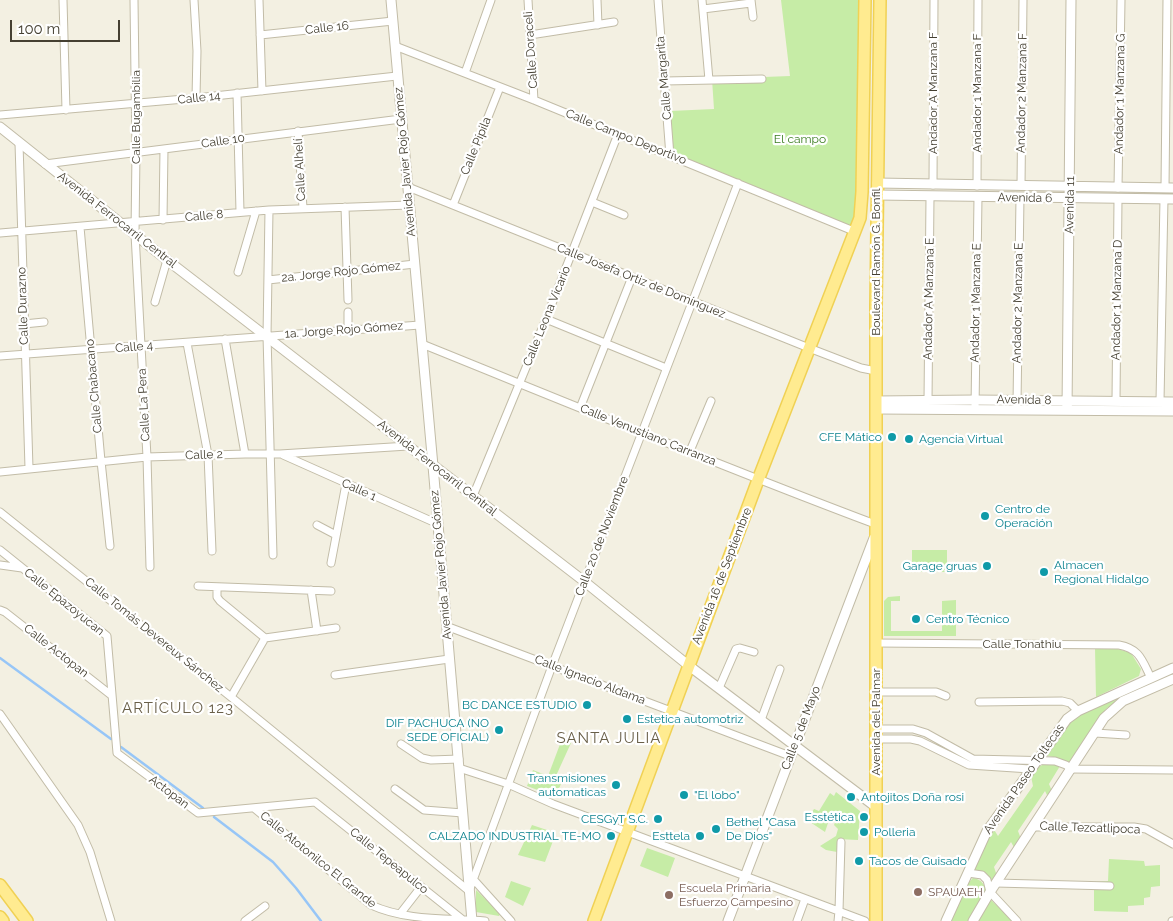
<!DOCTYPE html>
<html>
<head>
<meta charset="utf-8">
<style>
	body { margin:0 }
	#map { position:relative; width:1173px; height:921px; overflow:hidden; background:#f3f0e2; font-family:Raleway,sans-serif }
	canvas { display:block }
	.scale { position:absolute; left:10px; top:20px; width:110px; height:22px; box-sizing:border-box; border:2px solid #454032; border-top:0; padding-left:6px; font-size:15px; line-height:18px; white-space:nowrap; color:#454032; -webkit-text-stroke:4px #fff; paint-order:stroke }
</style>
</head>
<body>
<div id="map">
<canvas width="1173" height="921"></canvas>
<div class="scale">100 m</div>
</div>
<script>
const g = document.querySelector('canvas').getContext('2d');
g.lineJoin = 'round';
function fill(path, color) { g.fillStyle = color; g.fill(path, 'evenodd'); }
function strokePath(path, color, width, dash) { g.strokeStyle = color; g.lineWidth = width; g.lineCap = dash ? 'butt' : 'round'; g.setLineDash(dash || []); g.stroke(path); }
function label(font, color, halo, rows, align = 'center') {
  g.font = font + ' Raleway,sans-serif'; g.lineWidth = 4.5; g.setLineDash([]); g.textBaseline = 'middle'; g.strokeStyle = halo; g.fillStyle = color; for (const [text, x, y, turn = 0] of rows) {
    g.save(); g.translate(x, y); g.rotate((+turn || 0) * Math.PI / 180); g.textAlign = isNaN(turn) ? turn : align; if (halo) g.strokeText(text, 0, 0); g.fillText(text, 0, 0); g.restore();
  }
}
fill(new Path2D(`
	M781,0H866L858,232L673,155L670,111L714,109L712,79L790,76Z
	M912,550H947V572H912Z
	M900,596V601H891V631H942V601L956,600V636H884V601L888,597Z
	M1095,648L1118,649L1131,653L1141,669L1139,676L1096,697Z
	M1115,698L1116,701L1106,709L1071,763L1058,758L1044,755L1057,736L1073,719Z
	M562,739L571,743L555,778L562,781L556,797L527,786L533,770L548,776Z
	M1052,763L1060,766L1049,784L1052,791L1048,797L1045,791L1018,831L1021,839L1015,849L1011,842L994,867L997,876L991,885C989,875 982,870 972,870L993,828L998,836L1033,786L1031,776C1036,767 1041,764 1052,763Z
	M836,792L860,811L858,840L838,839L837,852L826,850L820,846L836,836L838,829L834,825L837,817L831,814L825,832L807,820L814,809L819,811L830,793L834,796Z
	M532,825L556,833L545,862L518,855Z
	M647,848L675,858L668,877L640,866Z
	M1109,859L1144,861L1145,866L1160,865V886L1151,887L1150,897L1144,898V905L1128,906V912L1094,911V882L1108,881Z
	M973,878C981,879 986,885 986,893L969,921H950L968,883Z
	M511,881L531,888L523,906L505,897Z
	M476,890L498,911L500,914L499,916L476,912Z
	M991,900L1013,921H978Z`), '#c6eca6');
strokePath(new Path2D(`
	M0,658L111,739
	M121,747L203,808
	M214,817L273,862L296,888L321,921`), '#97c6f7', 2.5);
const minor = new Path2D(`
	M63,0L66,110
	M134,0L136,152L135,234L147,457L150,567
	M194,0L197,51L196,98
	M259,0L262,91
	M528,0L534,100
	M597,0L598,25
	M658,0L670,156
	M702,0L709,80
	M751,0L753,17
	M703,9L751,3
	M260,35L393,21
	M530,35L614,22
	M395,46L534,100L856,232
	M465,73L491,0
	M665,81L762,79
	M237,93L240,212
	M0,115L196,98L397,76
	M298,131L303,208
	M19,143L29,468
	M45,164L401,119
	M933,185L934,0
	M977,186L978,0
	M1021,186L1023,0
	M408,187L809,348L861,368L876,371
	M1118,188L1121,0
	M1165,188L1167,0
	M592,202L624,215
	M453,205L500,87
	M345,207L348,300
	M269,210L267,336L273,555
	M163,220L164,149
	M80,227L101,461L110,546
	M0,233L269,210L409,205
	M238,272L256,211
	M268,280L415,264
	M155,302L167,260
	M348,312V330
	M546,319L666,368
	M24,324L44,322
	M225,339L245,454
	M187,343L208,455L212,551
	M422,344C573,405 723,467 875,524
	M0,356L420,325
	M1116,400L1118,199
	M928,401L930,197
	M1160,401L1164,199
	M1017,404L1020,197
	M580,408L632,277
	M975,409L978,197
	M690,451L711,401
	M283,455L438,524
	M0,472L147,457L245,454H280L408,446
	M473,496L546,319L618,134
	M0,512L231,697L469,891L552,666L738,183
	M317,525L336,535
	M0,550L107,636L117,753L198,813L315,802L463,920
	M331,563L346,484
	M0,565L22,568
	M198,586L331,591
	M217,587V597L220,601L265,638L336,628
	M311,590L317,631
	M0,610L5,612L111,695
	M446,626L790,756
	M875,643L1119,645C1140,649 1142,660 1151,678
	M335,675L449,659
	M719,688L736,649L740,648L754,652
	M876,692H936L946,696
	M231,697L265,638
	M979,702L1062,701L1070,703L1078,711
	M0,714L78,825L90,852L111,921
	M761,720L780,669
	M876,729H913L926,733L973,759L1055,761L1066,765L1071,769L1173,770
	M1095,733L1126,735
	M876,739H911L920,741L969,765L1030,769
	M401,744L422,758L431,760L459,759
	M459,768L508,784L553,804L865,921
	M395,789L424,810L463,813
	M254,808L371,905C406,921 447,918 485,921
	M1034,827H1134L1146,829L1173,844
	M968,873L982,875L987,880L990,892L1017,921
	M474,880L511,921
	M996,883L1110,886
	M400,914L421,887
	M245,921L265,906
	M797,921L805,899
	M838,921L839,911L841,842
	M1172,921H1173`);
const tertiary = new Path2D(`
	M391,0L433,466L472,921
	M0,127L167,260L585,582L688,665L876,807
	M877,183L1173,188
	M876,195L1173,199
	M876,401L975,400L1173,402
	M876,409L1173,411
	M1067,410L1071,0
	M728,921L874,538
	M946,921L987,831L1067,719L1078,711L1173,668
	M973,921L990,892L1104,718L1123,701L1173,679`);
const primary = new Path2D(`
	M0,885L27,921
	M0,917L3,921
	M594,921L758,480L860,218L862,192L865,0
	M876,921V306L880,0`);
strokePath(minor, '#c2bca7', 9);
strokePath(tertiary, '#c2bca7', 11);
strokePath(primary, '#f0d154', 14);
strokePath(minor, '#fff', 7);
strokePath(tertiary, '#fff', 9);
strokePath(primary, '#ffeb90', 11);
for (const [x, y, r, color] of [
	[892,437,5,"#0f9aa8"],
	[909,439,5,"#0f9aa8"],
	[985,516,5,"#0f9aa8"],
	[987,566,5,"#0f9aa8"],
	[1044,572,5,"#0f9aa8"],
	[916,619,5,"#0f9aa8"],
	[587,705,5,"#0f9aa8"],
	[627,719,5,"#0f9aa8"],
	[499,730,5,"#0f9aa8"],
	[616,785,5,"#0f9aa8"],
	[684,795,5,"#0f9aa8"],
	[851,797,5,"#0f9aa8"],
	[864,817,5,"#0f9aa8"],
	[658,819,5,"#0f9aa8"],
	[716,829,5,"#0f9aa8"],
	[864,832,5,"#0f9aa8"],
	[611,836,5,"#0f9aa8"],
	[700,836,5,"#0f9aa8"],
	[859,861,5,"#0f9aa8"],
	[918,892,5,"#8d6e63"],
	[669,895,5,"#8d6e63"]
]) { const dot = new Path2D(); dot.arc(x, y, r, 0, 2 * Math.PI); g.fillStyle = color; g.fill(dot); strokePath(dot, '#fff', 2); }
label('12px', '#454032', '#fff', [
	["Calle 16",327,28,-6],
	["Calle Doraceli",531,50,-94],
	["Calle Margarita",664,78,-95],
	["Andador A Manzana F",933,93,-90],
	["Andador 1 Manzana F",977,93,-90],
	["Andador 2 Manzana F",1022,93,-89],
	["Andador 1 Manzana G",1120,94,-89],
	["Calle 14",199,98,-6],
	["Calle Bugambilia",136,117,-90],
	["Calle Campo Deportivo",626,137,22],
	["Calle 10",223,141,-8],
	["Calle Pípila",476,146,-68],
	["Avenida Javier Rojo Gómez",405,162,-95],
	["Calle Alhelí",300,170,-93],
	["Avenida 6",1025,198,1],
	["Avenida 11",1070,205,-89],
	["Calle 8",204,216,-5],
	["Avenida Ferrocarril Central",117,220,38],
	["Boulevard Ramón G. Bonfil",876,262,-90],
	["2a. Jorge Rojo Gómez",341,272,-6],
	["Calle Josefa Ortiz de Domínguez",641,281,22],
	["Andador A Manzana E",929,299,-89],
	["Andador 1 Manzana D",1117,300,-89],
	["Andador 1 Manzana E",976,303,-89],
	["Andador 2 Manzana E",1018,303,-89],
	["Calle Durazno",23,306,-92],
	["Calle Leona Vicario",547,316,-68],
	["1a. Jorge Rojo Gómez",344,330,-4],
	["Calle 4",134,347,-5],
	["Calle Chabacano",94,386,-95],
	["Avenida 8",1024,400,1],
	["Calle La Pera",144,405,-93],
	["Calle Venustiano Carranza",648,435,22],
	["Calle 2",204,455,-2],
	["Avenida Ferrocarril Central",437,468,38],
	["Calle 1",359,490,24],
	["Calle 20 de Noviembre",602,536,-69],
	["Avenida Javier Rojo Gómez",441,565,-95],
	["Avenida 16 de Septiembre",722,576,-69],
	["Calle Epazoyucan",64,602,39],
	["Calle Tomás Devereux Sánchez",154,635,39],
	["Calle Tonathiu",1022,644],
	["Calle Actopan",56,651,38],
	["Calle Ignacio Aldama",590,680,21],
	["Avenida del Palmar",876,722,-90],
	["Calle 5 de Mayo",801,728,-69],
	["Avenida Paseo Toltecas",1024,779,-55],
	["Actopan",169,792,37],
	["Calle Tezcatlipoca",1090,828,2],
	["Calle Atotonilco El Grande",318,860,39],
	["Calle Tepeapulco",389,861,39]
]);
label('12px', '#3a7c20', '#fff', [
	["El campo",800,139]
]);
label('12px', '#0d838f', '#fff', [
	["CFE Mático",882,437,"right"],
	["Agencia Virtual",919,439],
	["Centro de",995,509],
	["Operación",995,523],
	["Almacen",1054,565],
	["Regional Hidalgo",1054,579],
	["Garage gruas",977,566,"right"],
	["Centro Técnico",926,619],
	["BC DANCE ESTUDIO",577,705,"right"],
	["Estetica automotriz",637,719],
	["DIF PACHUCA (NO",489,723,"right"],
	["SEDE OFICIAL)",489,737,"right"],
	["Transmisiones",606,778,"right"],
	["automaticas",606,792,"right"],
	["\"El lobo\"",694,795],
	["Antojitos Doña rosi",861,797],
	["Esstética",854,817,"right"],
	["CESGyT S.C.",648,819,"right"],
	["Bethel \"Casa",726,822],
	["De Dios\"",726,836],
	["Polleria",874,832],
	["CALZADO INDUSTRIAL TE-MO",601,836,"right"],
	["Esttela",690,836,"right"],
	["Tacos de Guisado",869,861]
], 'left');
label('12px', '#785e54', '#fff', [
	["Escuela Primaria",679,888],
	["Esfuerzo Campesino",679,902],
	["SPAUAEH",928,892]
], 'left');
g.letterSpacing = '1px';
label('15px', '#695f48', '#fff', [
	["ARTÍCULO 123",178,708],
	["SANTA JULIA",609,738]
]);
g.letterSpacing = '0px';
</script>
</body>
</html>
